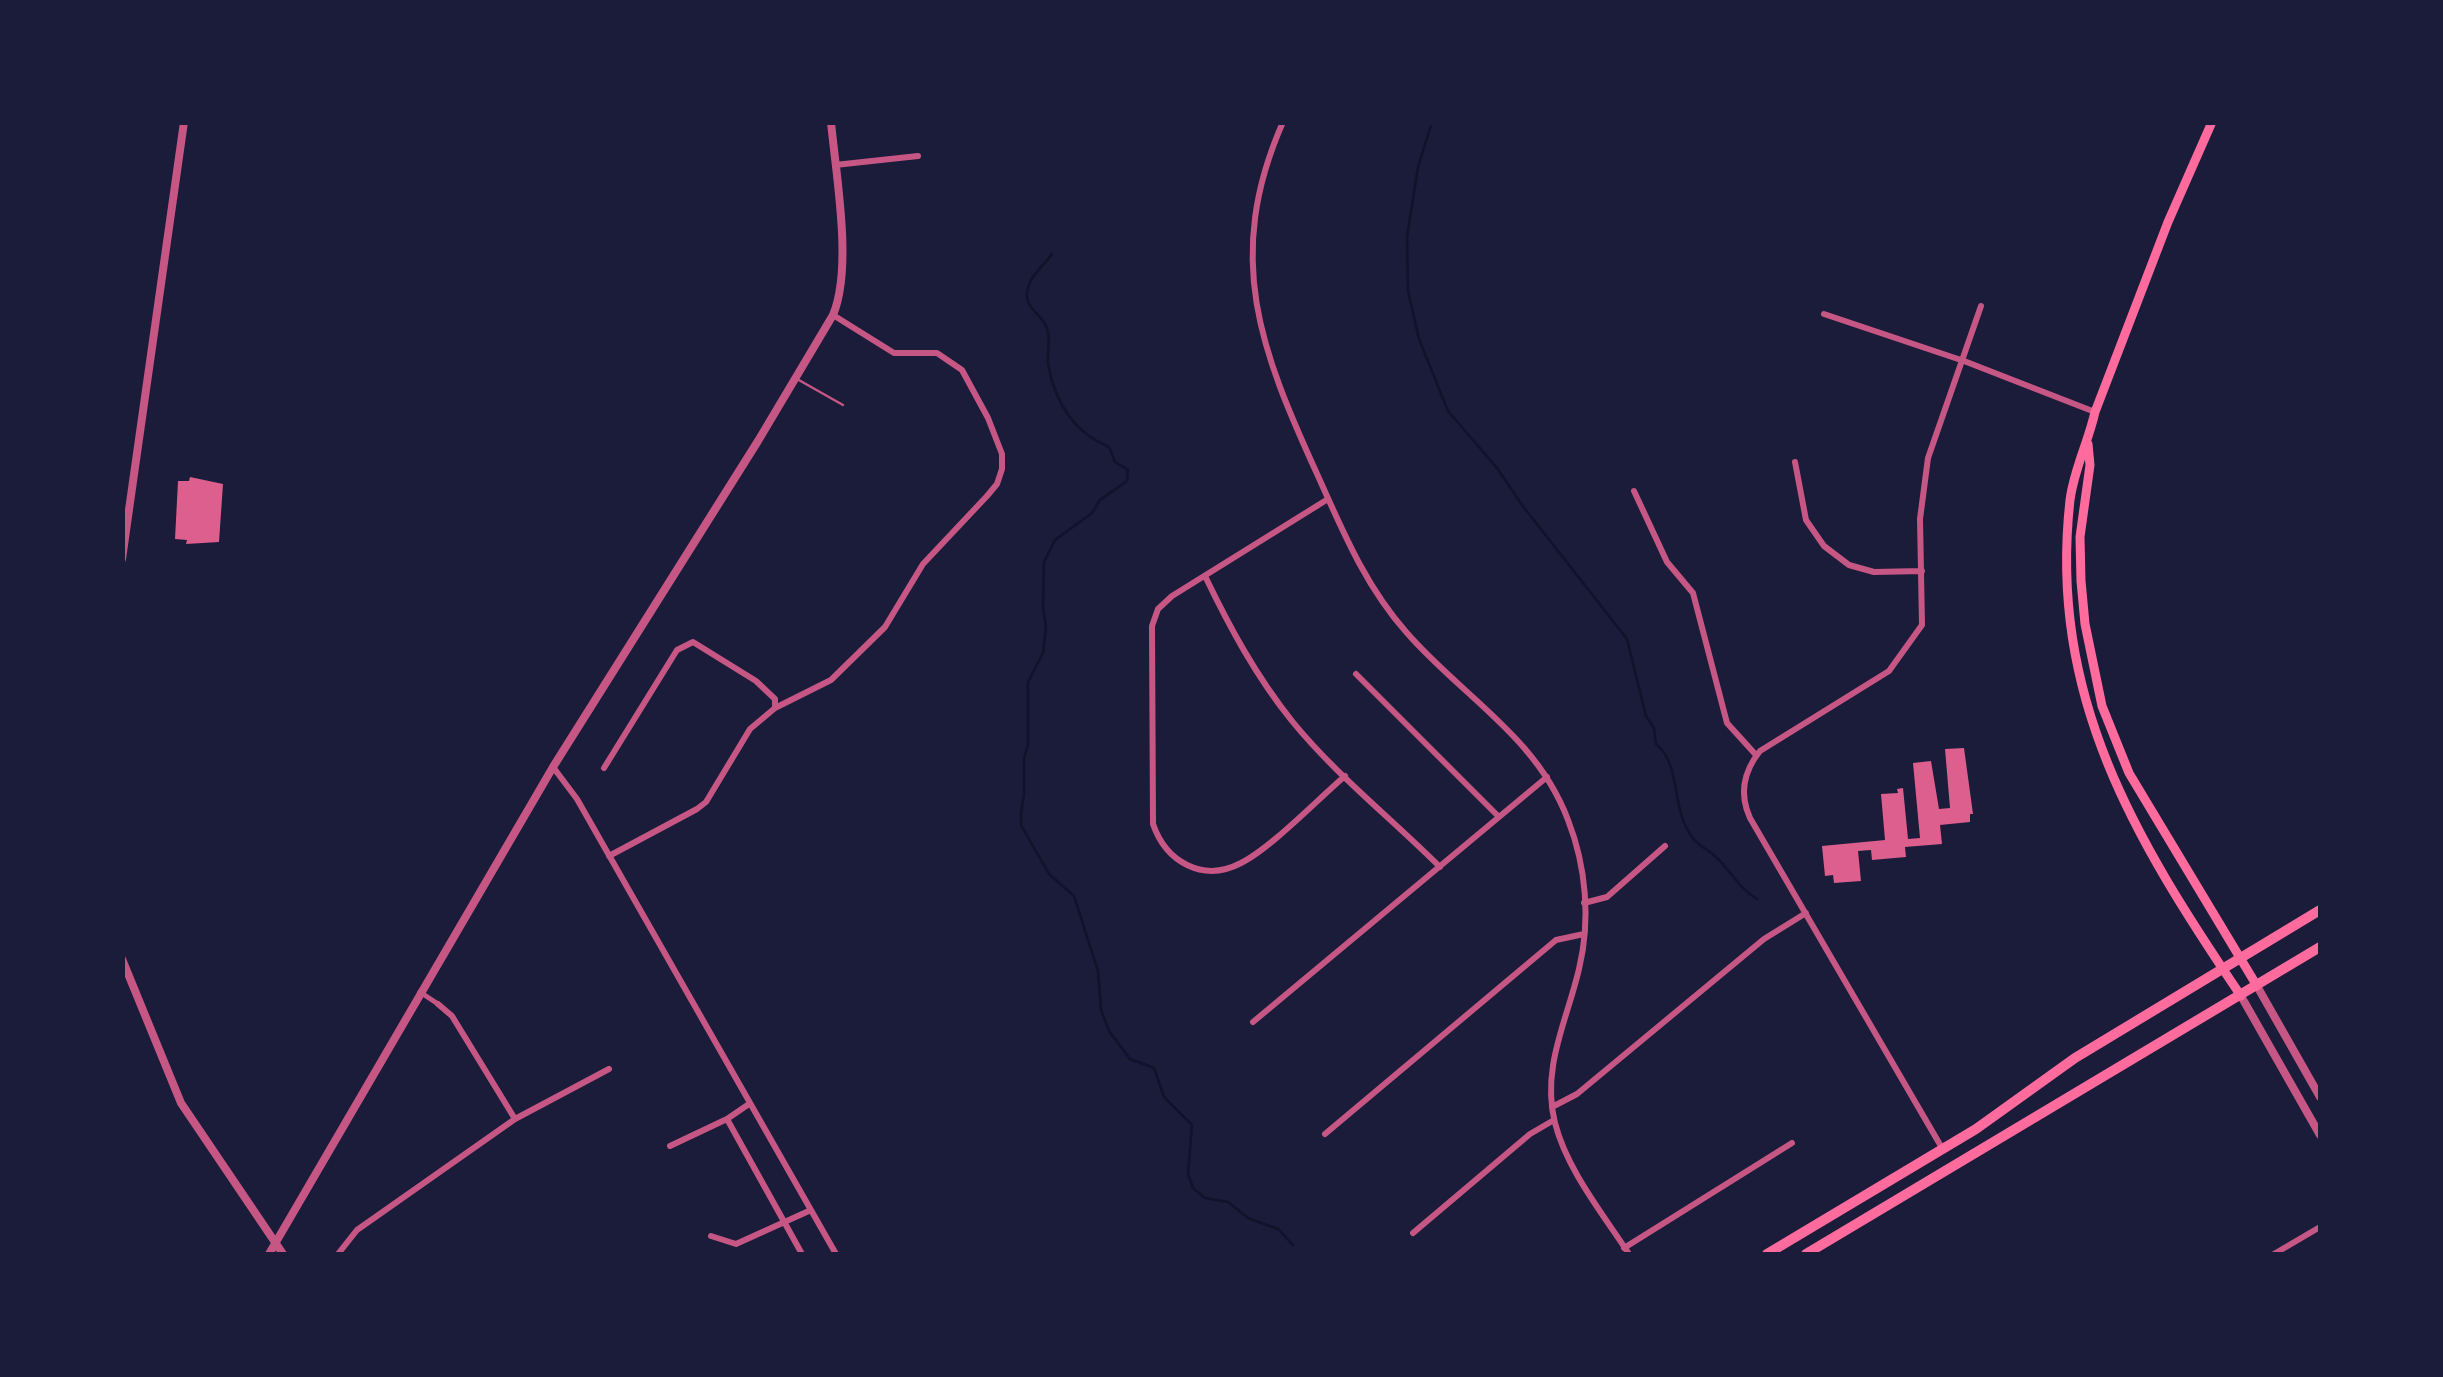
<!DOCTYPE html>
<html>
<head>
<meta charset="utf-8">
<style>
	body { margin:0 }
	#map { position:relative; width:2443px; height:1377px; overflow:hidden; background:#1b1b3a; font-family:"PT Sans Narrow",sans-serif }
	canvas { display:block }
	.frame { position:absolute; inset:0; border:125px solid #1b1b3a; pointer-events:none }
</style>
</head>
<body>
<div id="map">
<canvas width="2443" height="1377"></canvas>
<div class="frame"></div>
</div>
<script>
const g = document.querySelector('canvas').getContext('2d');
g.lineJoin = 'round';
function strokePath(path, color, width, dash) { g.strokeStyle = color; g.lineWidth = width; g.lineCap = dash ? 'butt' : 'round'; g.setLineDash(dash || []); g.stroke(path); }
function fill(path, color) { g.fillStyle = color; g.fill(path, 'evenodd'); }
strokePath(new Path2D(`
	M1432,122L1418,167L1407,237L1408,291L1419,339L1448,411L1497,468L1522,505L1627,639L1646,716L1654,728L1656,744C1679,762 1673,801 1685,825C1696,848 1703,844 1718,859C1732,873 1739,888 1757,899
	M1052,254C1043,266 1028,278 1027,293C1025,310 1045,315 1048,332C1050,343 1047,354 1048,364C1055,403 1073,432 1109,447L1115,462L1128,470L1127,481L1100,500L1092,513L1055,540L1044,562L1043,607L1046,627L1043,653L1028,682V744L1024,759V795L1021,813V825L1049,874L1074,896L1098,971L1101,1010L1109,1031L1130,1059L1154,1068L1164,1097L1192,1125L1188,1174L1193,1188L1205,1198L1228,1202L1248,1218L1278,1229L1293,1245`), '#12122b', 2.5);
fill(new Path2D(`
	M190,477L223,484L219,542L186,544L187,540L175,539L178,481H189Z
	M1964,748L1973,814H1970V822L1940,825L1942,844L1905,847L1906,857L1872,860L1871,850L1858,851L1861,881L1834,883L1833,875L1825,876L1822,846L1885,840L1881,794L1898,793L1897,789L1903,788L1908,839L1920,838L1913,763L1931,761L1939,809L1950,808L1945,749Z`), '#dd5f8e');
strokePath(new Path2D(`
	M797,379L843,405`), '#c65784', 2.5);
strokePath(new Path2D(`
	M420,992L438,1004`), '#c65784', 5);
strokePath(new Path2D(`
	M1283,122C1223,258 1261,351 1318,476C1343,532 1366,587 1407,633C1463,697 1537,737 1568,820C1586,866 1591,920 1579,969C1567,1021 1541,1068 1555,1123C1567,1170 1603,1214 1629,1254
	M835,165L918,156
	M1824,314L1964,361L2095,412
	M1795,462L1806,520L1824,546L1849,565L1874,572L1922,571
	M1634,491L1667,562L1693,593L1727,723L1756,755
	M1328,499L1172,596L1158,609L1152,626L1153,824C1166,862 1203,883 1241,863C1271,848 1317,800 1345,776
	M1205,576C1230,628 1256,676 1292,721C1335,774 1391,818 1440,867
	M1356,674L1499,817
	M553,767L577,799L836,1254
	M604,768L677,650L693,642L756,681L775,699V708
	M609,856L697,809L706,802L750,729L775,708L831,680L885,627L923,564L987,496L997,484L1002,469V454L988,418L962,370L937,353H894L833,315
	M1584,903L1607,897L1665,846
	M438,1004L452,1016L515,1119
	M1253,1022L1547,777
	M1552,1107L1577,1094L1764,939L1806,913
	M727,1119L802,1254
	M1325,1134L1556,940L1584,934
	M670,1146L727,1119L749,1104
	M1942,1148L1750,818C1739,794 1744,771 1760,751L1889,671L1922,625L1920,519L1928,458L1981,306
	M1413,1233L1530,1134L1554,1120
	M711,1236L736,1244L811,1210
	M1624,1248L1792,1143
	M338,1254L357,1230L515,1119L609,1069
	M2274,1254L2320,1227`), '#c65784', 6);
strokePath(new Path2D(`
	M122,559L184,122
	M122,959L181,1103L283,1254
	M2257,986L2320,1097
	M2241,996L2320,1135
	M269,1254L553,767L758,441L833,315C853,267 836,176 831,122`), '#c65784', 8);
strokePath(new Path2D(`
	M2212,122L2168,222L2095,412C2088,443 2074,469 2070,500C2048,697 2135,839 2241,996
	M2088,444L2090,465L2080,537L2081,581L2085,624L2102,706L2129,773L2257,986`), '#ff6b9d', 9);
strokePath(new Path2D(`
	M1767,1254L1976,1129L2075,1058L2320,910
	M1806,1254L2320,947`), '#ff6b9d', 10);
</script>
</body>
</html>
